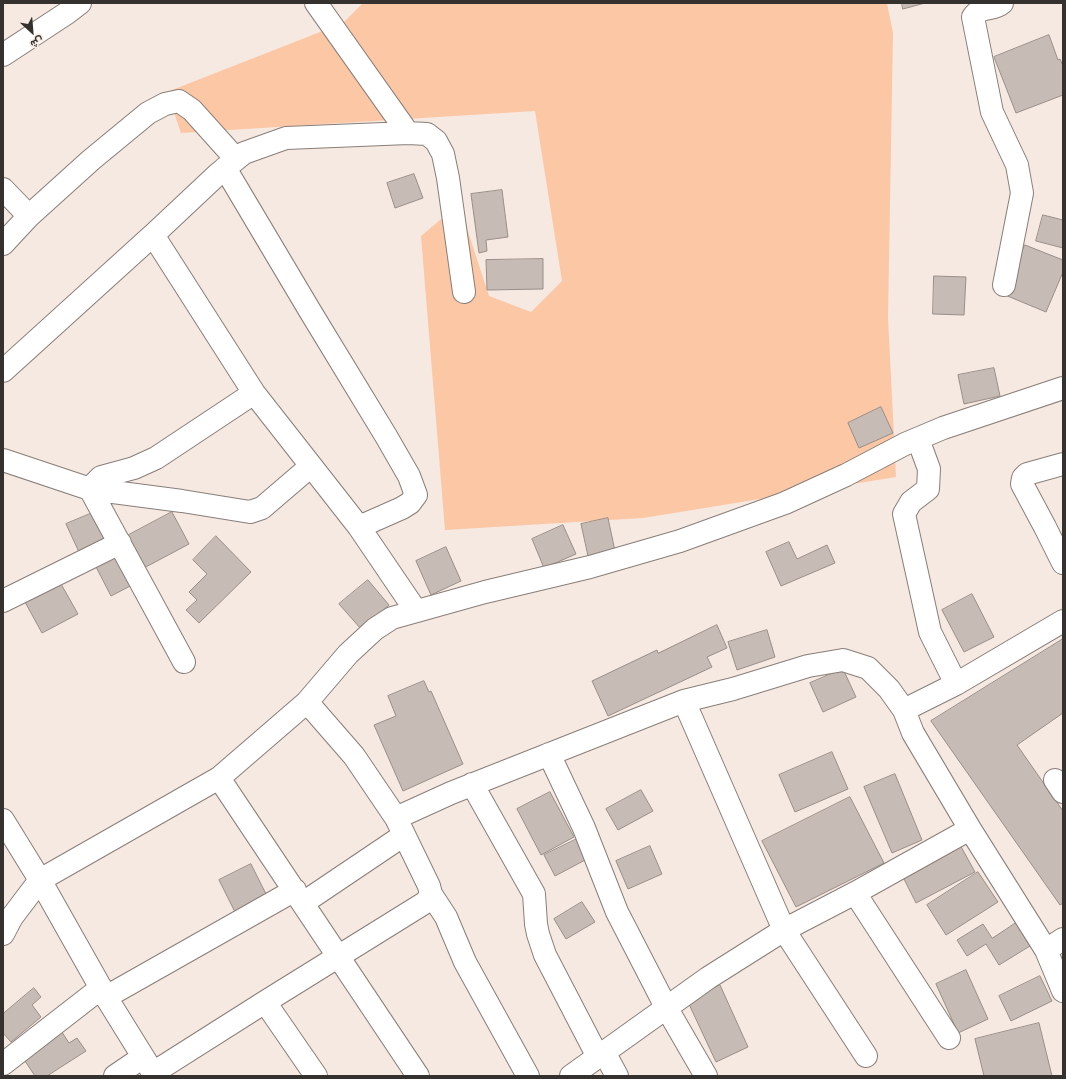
<!DOCTYPE html>
<html>
<head>
<meta charset="utf-8">
<style>
	body { margin:0 }
	#map { position:relative; width:1066px; height:1079px; overflow:hidden; background:#f5e9e2; font-family:"PT Sans",Vazirmatn,sans-serif }
	canvas { display:block }
	.frame { position:absolute; inset:0; border:4px solid #35312e; pointer-events:none }
	.north { position:absolute; left:12px; top:12px; width:40px; height:40px; -webkit-text-stroke:3px #f5e9e2; paint-order:stroke; rotate:154deg; font-size:11px; font-weight:700; line-height:16px; text-align:center; color:#35312e }
	.north::after { content:''; display:block; margin:auto; width:14px; height:18px; background:#35312e; clip-path:polygon(50% 0,100% 100%,50% 72%,0 100%) }
</style>
</head>
<body>
<div id="map">
<canvas width="1066" height="1079"></canvas>
<div class="frame"></div>
<div class="north">ش</div>
</div>
<script>
const g = document.querySelector('canvas').getContext('2d');
g.lineJoin = 'round';
function fill(path, color) { g.fillStyle = color; g.fill(path, 'evenodd'); }
function strokePath(path, color, width, dash) { g.strokeStyle = color; g.lineWidth = width; g.lineCap = dash ? 'butt' : 'round'; g.setLineDash(dash || []); g.stroke(path); }
fill(new Path2D(`
	M363,3H887L893,33L888,318L896,477L643,518L445,530L421,236L459,204L489,296L531,312L562,281L535,111L181,133L167,92L343,23Z`), '#fcc7a5');
const building = new Path2D(`
	M902,3H925L903,9Z
	M1049,35L1058,60L1060,59L1063,66V95L1016,113L994,57Z
	M414,174L423,198L395,208L387,183Z
	M502,190L508,237L486,240L487,251L479,253L471,194Z
	M1043,215L1063,220V248L1036,241Z
	M1025,245L1063,260V272L1046,312L1005,295Z
	M543,259V289L487,290L486,260Z
	M934,276L966,277L964,315L933,314Z
	M994,368L1000,396L964,404L958,375Z
	M881,407L893,433L859,448L848,423Z
	M97,511L109,538L79,552L66,524Z
	M172,512L189,544L142,569L125,537Z
	M608,518L615,551L588,556L581,524Z
	M563,525L576,554L544,568L532,539Z
	M216,536L251,572L199,623L186,610L197,600L189,592L207,574L193,560Z
	M789,542L797,559L827,545L835,563L781,586L766,552Z
	M446,547L461,581L431,595L416,561Z
	M118,548L136,583L111,596L93,561Z
	M368,580L389,605L361,629L339,604Z
	M61,584L78,614L42,633L25,602Z
	M972,594L994,637L964,652L942,610Z
	M717,625L727,648L707,657L712,667L608,716L592,681L657,650L658,653Z
	M767,630L775,657L737,670L728,642Z
	M1063,639V713L1017,745L1063,811V903L1060,905L931,721Z
	M843,669L856,697L823,712L810,683Z
	M424,681L429,692L431,691L463,764L403,791L374,725L396,716L388,696Z
	M832,752L848,789L795,812L779,775Z
	M895,774L922,840L892,853L864,787Z
	M641,790L653,811L618,830L606,809Z
	M550,792L574,837L541,855L517,809Z
	M850,797L884,863L796,907L762,841Z
	M577,839L587,859L555,876L544,855Z
	M959,843L975,872L916,903L902,875Z
	M650,846L662,874L628,889L616,861Z
	M251,864L268,898L236,914L219,880Z
	M978,872L998,902L946,935L927,905Z
	M582,902L595,922L566,939L554,919Z
	M1016,923L1030,946L999,965L986,944L967,956L957,940L983,924L992,938Z
	M966,970L988,1019L958,1033L936,984Z
	M1040,976L1052,1001L1011,1021L999,996Z
	M720,985L748,1047L716,1062L687,1000Z
	M34,988L41,997L32,1005L41,1017L11,1042L3,1033V1014Z
	M1039,1023L1052,1076H984L975,1039Z
	M60,1029L69,1043L77,1038L86,1051L47,1076H35L21,1055Z`);
fill(building, '#c7bcb5');
strokePath(building, '#998e88', 1);
const minor = new Path2D(`
	M316,3L408,133
	M1002,3C993,11 981,5 973,17L992,112L1017,165L1022,193L1004,285
	M3,55L67,13L80,3
	M225,168L310,311L386,436L409,476L416,495L410,503L402,508L359,527
	M3,189L29,216
	M153,235L218,174L244,153L286,138L408,133L427,134L436,141L443,154L448,178L464,292
	M3,244L29,216L91,160L148,113L165,104L179,101L192,110L236,159
	M3,371L153,235L254,393L359,527L416,611
	M918,439L929,469L928,489L911,502L904,514L930,632L956,684
	M3,460L90,489L182,501L250,512L262,508L311,466
	M1063,464L1027,474L1023,478L1022,484L1045,527L1063,563
	M3,601L120,543
	M184,662L90,489L95,483L101,477L134,468L156,458L254,393
	M684,701L784,930L866,1056
	M307,702L354,756L396,818L429,886L431,894L446,917L465,962L528,1076
	M904,710L956,684L1063,621
	M549,754L584,828L617,912L666,1007L706,1076
	M219,778L418,1076
	M1055,780L1063,792
	M472,784L534,894L536,924L538,934L545,955L598,1057
	M396,818L451,793L684,701L733,689L808,666L843,660L868,668L889,689L904,710L913,733L970,829L1046,950L1063,991
	M3,820L40,880L106,997L155,1076
	M855,893L949,1038
	M303,903L404,835
	M3,934L12,917L40,880L219,778L307,702L348,654L375,629L392,618L485,592L590,567L680,541L785,503L846,475L905,444L943,428L1063,388
	M1046,950L1063,939
	M106,997L295,890
	M265,1002L316,1076
	M604,1052L617,1076
	M3,1064L101,988
	M153,1073L265,1002L426,902L431,894
	M115,1076L143,1057
	M571,1076L708,978L784,930L855,893L970,829`);
strokePath(minor, '#897e78', 24);
strokePath(minor, '#fff', 22);
</script>
</body>
</html>
